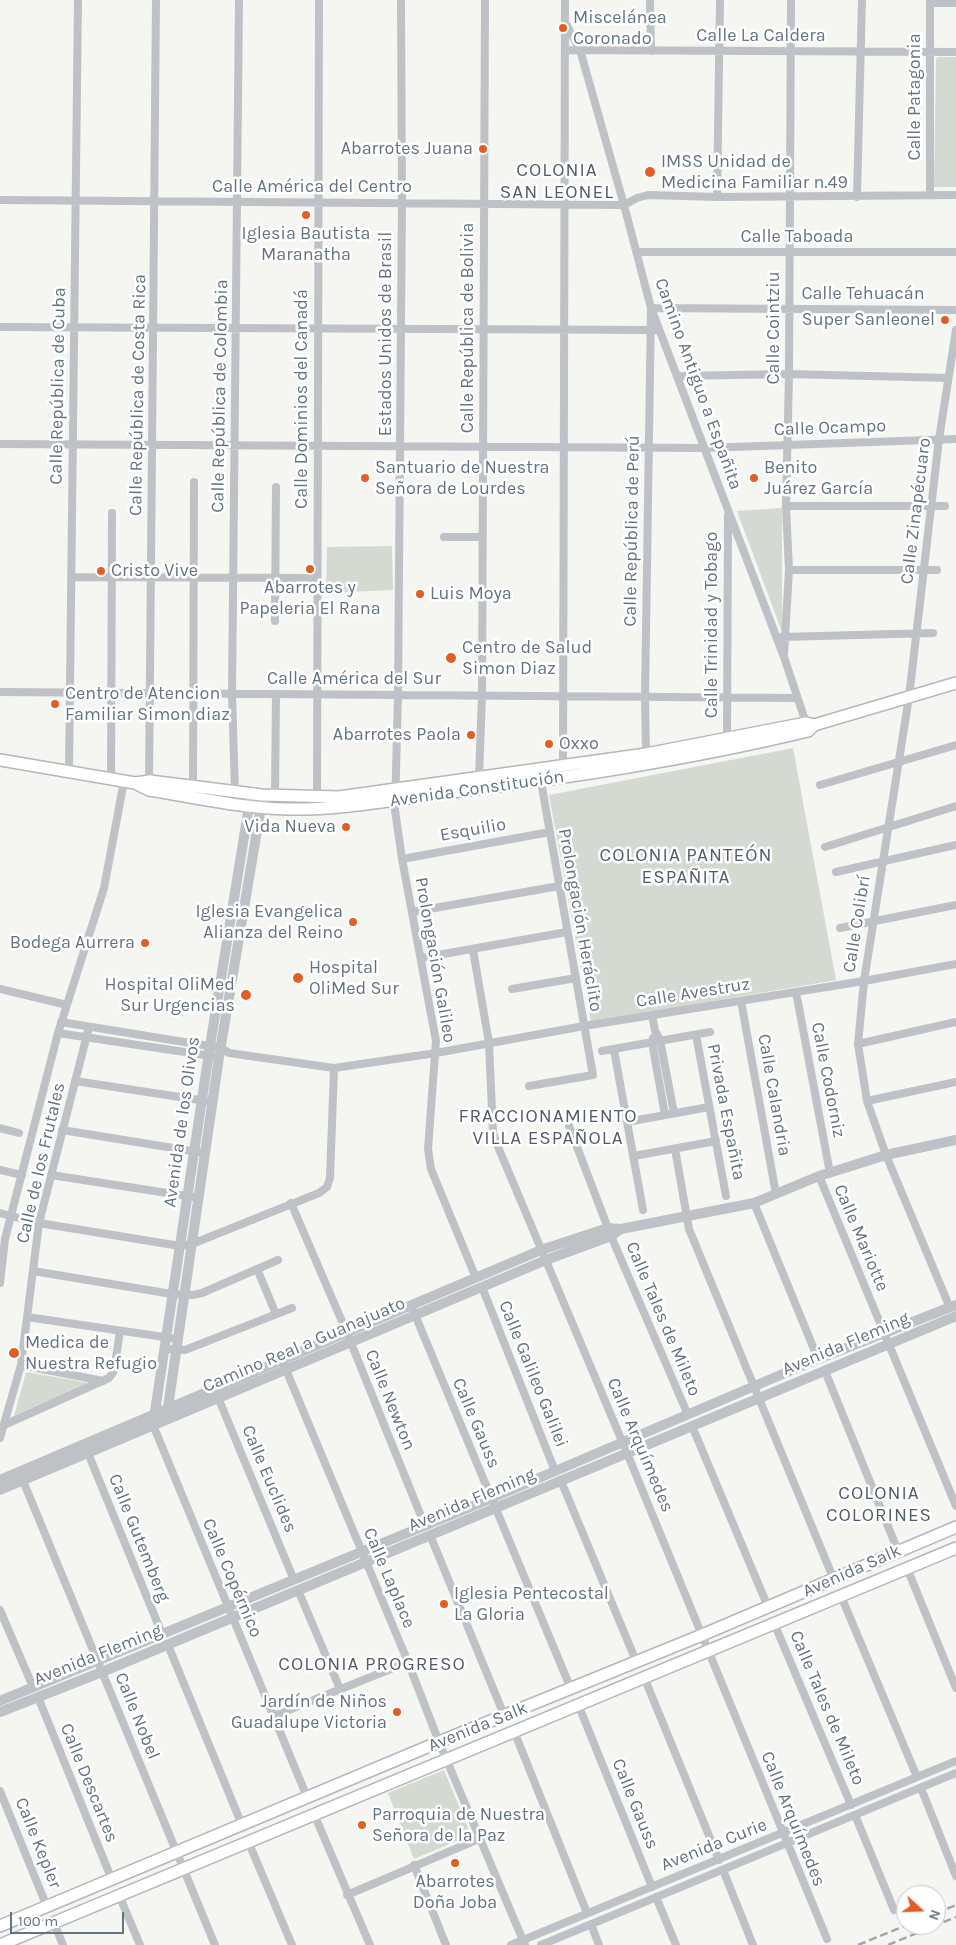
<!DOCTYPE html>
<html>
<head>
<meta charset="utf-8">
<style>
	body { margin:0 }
	#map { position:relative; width:956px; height:1945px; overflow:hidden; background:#f5f5f1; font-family:Karla,sans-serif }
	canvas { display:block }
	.north { position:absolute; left:896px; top:1885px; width:50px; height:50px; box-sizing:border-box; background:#fff; border:1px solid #c1c7cd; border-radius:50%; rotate:110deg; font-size:14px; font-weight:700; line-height:20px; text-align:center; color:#647382 }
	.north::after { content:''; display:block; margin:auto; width:18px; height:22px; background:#e25e25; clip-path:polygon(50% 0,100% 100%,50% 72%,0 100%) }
	.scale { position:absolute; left:10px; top:1912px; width:114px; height:22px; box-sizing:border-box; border:2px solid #647382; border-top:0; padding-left:6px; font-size:15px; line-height:18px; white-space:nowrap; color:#647382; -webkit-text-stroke:4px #fff; paint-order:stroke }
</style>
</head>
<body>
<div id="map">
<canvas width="956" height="1945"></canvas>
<div class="north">N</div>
<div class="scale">100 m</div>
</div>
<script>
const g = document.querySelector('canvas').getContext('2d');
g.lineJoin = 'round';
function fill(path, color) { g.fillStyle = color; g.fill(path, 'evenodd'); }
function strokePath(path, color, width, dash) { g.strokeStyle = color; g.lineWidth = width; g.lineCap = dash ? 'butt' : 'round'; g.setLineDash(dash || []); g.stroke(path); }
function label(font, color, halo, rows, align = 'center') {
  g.font = font + ' Karla,sans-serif'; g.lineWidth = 5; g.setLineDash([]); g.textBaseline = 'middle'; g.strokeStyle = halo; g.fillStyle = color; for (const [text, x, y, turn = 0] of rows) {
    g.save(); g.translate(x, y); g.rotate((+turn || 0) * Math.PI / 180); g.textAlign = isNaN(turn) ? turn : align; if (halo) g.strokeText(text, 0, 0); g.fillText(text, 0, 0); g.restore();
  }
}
fill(new Path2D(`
	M938,57H956V187H934L936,59Z
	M782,508V632L737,511Z
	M392,546L393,590L326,593L327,547Z
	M793,748L836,980L591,1022L549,795Z
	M26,1372L89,1383L14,1416Z
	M444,1770L471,1835L414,1859L388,1793Z`), '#d4dad1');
const secondary = new Path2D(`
	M0,760L135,783L150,781L262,795L339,797L646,754L806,723L814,725L956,683
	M135,783L149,790C194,797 241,808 287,809C340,810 392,800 444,793C566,778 688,760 808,731L814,725
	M0,1926L439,1742L702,1635L956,1527
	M0,1945L956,1548`);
strokePath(secondary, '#b2b7bc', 14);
strokePath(new Path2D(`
	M401,0L402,203L398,695L395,810L402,859L436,1041L428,1149L431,1169L476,1278
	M650,0L651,51
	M930,0V195
	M930,3H956
	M566,24L580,50L624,205L651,308L784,657L807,726
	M565,50L956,52
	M717,197L720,0
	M857,197L862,0
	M0,200L624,205L637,198L648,195L717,197L956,195
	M637,252H956
	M0,327L655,330
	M678,376L789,374L948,378
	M0,444L705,448L956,439
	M786,506H945
	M444,537H482
	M789,570H937
	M71,577L317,578
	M275,621L276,487
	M781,637L933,633
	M784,655L789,570L786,506L789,374L791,0
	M0,692L797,698
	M727,739L728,516
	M646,754L645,696L651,308L956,310
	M563,766L565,0
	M69,772L78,0
	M479,777L482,695L485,0
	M111,779L112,513
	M149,785L156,0
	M820,785L956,745
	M193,786L194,482
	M235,792L232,693L239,0
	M275,796L276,694
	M317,797L319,0
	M825,847L956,806
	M402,859L550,832
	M836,872L956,845
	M412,912L559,886
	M840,928L956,905
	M473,950L489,1043L493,1133L496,1142L627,1453L827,1939
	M421,958L567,932
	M0,989L67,1005
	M512,989L576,978
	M796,992L830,1173
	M741,1001L776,1194
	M652,1015L655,1031L660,1040L674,1113
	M61,1022L221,1048L229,1053L334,1068L436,1053L584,1026L864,981L956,964
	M58,1033L211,1056
	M696,1035L726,1196
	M653,1038L652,1042L665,1115
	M858,1044L956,1022
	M614,1050L643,1210
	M602,1051L710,1032
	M75,1081L206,1101
	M529,1086L593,1075L540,776
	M867,1101L956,1082
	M627,1122L709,1107
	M569,1126L611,1236L688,1415
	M0,1128L19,1133
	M62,1130L198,1152
	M675,1149L689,1229L834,1580
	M634,1156L716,1141
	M0,1170L22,1175
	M51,1175L193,1197
	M819,1176L956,1506
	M291,1203L347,1333L425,1526
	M754,1203L818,1359
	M0,1213L39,1223L180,1246L192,1244L319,1193L327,1187L330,1178L334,1068
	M257,1269L276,1314
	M33,1271L172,1294L193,1295L202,1293L278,1260
	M0,1283L5,1239L58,1033L104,888L124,781
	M482,1287L555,1471
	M950,1308L886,1155L867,1101L858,1044L864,981L909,697L939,439L956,330
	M413,1310L571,1689
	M27,1317L171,1338
	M164,1349L185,1350L292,1308
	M21,1365L103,1381
	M284,1365L408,1662L439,1742L525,1945
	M825,1371L898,1551
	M217,1395L294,1580
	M4,1425L109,1378L114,1371L120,1331
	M153,1425L307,1797
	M692,1426L768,1607
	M0,1438L21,1365L39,1223L89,1027
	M88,1453L162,1634
	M21,1476L215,1945
	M561,1481L636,1661
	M430,1535L504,1715
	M907,1568L956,1688
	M298,1590L340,1689
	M841,1596L917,1777
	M0,1610L33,1687
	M774,1623L851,1805
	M168,1645L242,1825
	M644,1677L719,1860
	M38,1697L112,1880
	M578,1704L652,1887
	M274,1716L408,1662
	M514,1731L587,1913
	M921,1788L956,1876
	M0,1791L47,1907
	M314,1814L370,1945
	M855,1815L894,1910
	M248,1841L292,1945
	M414,1865L446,1945
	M723,1870L753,1945
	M119,1895L140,1945
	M347,1895L481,1838
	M656,1897L676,1945
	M54,1923L63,1945
	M591,1924L599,1945
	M511,1945L956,1761
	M541,1945L956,1773`), '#bec1c5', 8);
strokePath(new Path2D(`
	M167,1414L219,1057L262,801
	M154,1418L210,1046L250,800
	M0,1480L541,1250L608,1228L621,1229L754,1203L819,1176L886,1155L956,1140
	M0,1490L546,1260L611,1236L621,1229
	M0,1701L492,1498L818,1359L956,1305
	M0,1712L102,1672L956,1316`), '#bec1c5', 10);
strokePath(secondary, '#fff', 11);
strokePath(new Path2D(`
	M936,1913L956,1905
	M858,1945L907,1925
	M888,1945L956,1917`), '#a1a6ac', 2.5, [8, 4]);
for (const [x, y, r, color] of [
	[563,28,5,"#e25e25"],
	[483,149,5,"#e25e25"],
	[650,172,6,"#e25e25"],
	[306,215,5,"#e25e25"],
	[945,320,5,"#e25e25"],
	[365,478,5,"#e25e25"],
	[754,478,5,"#e25e25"],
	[310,569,5,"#e25e25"],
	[101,571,5,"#e25e25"],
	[420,594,5,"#e25e25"],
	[451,658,6,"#e25e25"],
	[55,704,5,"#e25e25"],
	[471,735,5,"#e25e25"],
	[549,744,5,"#e25e25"],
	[346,827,5,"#e25e25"],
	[353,922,5,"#e25e25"],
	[145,943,5,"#e25e25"],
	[298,978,6,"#e25e25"],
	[246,995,6,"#e25e25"],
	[14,1353,6,"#e25e25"],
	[444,1604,5,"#e25e25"],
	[397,1712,5,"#e25e25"],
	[362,1825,5,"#e25e25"],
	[455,1863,5,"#e25e25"]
]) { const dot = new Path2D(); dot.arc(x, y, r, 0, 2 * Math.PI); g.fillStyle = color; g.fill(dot); strokePath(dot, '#fff', 2); }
label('18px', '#647382', '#fff', [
	["Miscelánea",573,18],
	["Coronado",573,39],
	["Abarrotes Juana",473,149,"right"],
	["IMSS Unidad de",661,162],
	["Medicina Familiar n.49",661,183],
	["Iglesia Bautista",306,234,"center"],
	["Maranatha",306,255,"center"],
	["Super Sanleonel",935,320,"right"],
	["Santuario de Nuestra",375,468],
	["Señora de Lourdes",375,489],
	["Benito",764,468],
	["Juárez García",764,489],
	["Cristo Vive",111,571],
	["Abarrotes y",310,588,"center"],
	["Papeleria El Rana",310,609,"center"],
	["Luis Moya",430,594],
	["Centro de Salud",462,648],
	["Simon Diaz",462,669],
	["Centro de Atencion",65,694],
	["Familiar Simon diaz",65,715],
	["Abarrotes Paola",461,735,"right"],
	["Oxxo",559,744],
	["Vida Nueva",336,827,"right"],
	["Iglesia Evangelica",343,912,"right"],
	["Alianza del Reino",343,933,"right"],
	["Bodega Aurrera",135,943,"right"],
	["Hospital",309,968],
	["OliMed Sur",309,989],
	["Hospital OliMed",235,985,"right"],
	["Sur Urgencias",235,1006,"right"],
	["Medica de",25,1343],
	["Nuestra Refugio",25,1364],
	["Iglesia Pentecostal",454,1594],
	["La Gloria",454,1615],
	["Jardín de Niños",387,1702,"right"],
	["Guadalupe Victoria",387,1723,"right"],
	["Parroquia de Nuestra",372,1815],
	["Señora de la Paz",372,1836],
	["Abarrotes",455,1882,"center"],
	["Doña Joba",455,1903,"center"]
], 'left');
label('18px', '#647382', '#fff', [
	["Calle La Caldera",761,36],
	["Calle Patagonia",915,97,-90],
	["Calle América del Centro",312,187],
	["Calle Taboada",797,237],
	["Calle Tehuacán",863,294],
	["Calle República de Bolivia",468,328,-90],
	["Calle Cointziu",774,328,-90],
	["Estados Unidos de Brasil",386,334,-90],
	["Camino Antiguo a Españita",698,384,70],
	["Calle República de Cuba",58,386,-89],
	["Calle República de Costa Rica",138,395,-89],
	["Calle República de Colombia",220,396,-89],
	["Calle Dominios del Canadá",302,399,-90],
	["Calle Ocampo",830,428,-2],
	["Calle Zinapécuaro",916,511,-83],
	["Calle República de Perú",632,531,-89],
	["Calle Trinidad y Tobago",712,625,-90],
	["Calle América del Sur",354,679],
	["Avenida Constitución",477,789,-8],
	["Esquilio",473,830,-10],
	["Prolongación Heráclito",580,920,80],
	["Calle Colibrí",857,924,-81],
	["Prolongación Galileo",435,960,80],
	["Calle Avestruz",693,993,-9],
	["Calle Codorniz",828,1080,79],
	["Calle Calandria",774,1095,80],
	["Privada Españita",726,1112,79],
	["Avenida de los Olivos",182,1122,-82],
	["Calle de los Frutales",41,1163,-77],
	["Calle Mariotte",861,1238,67],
	["Calle Tales de Mileto",663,1319,67],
	["Avenida Fleming",846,1344,-23],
	["Camino Real a Guanajuato",304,1345,-23],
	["Calle Galileo Galilei",533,1374,68],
	["Calle Newton",390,1400,68],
	["Calle Gauss",476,1423,67],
	["Calle Arquímedes",640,1445,67],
	["Calle Euclides",269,1479,67],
	["Avenida Fleming",472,1500,-23],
	["Calle Gutemberg",139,1538,68],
	["Avenida Salk",852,1571,-24],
	["Calle Copérnico",232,1578,67],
	["Calle Laplace",389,1578,67],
	["Avenida Fleming",98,1655,-22],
	["Calle Tales de Mileto",827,1708,67],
	["Calle Nobel",137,1716,68],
	["Avenida Salk",478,1727,-22],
	["Calle Descartes",89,1783,68],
	["Calle Gauss",635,1804,68],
	["Calle Arquímedes",793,1819,68],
	["Calle Kepler",38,1843,68],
	["Avenida Curie",714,1845,-22]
]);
g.letterSpacing = '1px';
label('19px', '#525d68', '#fff', [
	["COLONIA",557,171],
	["SAN LEONEL",557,193],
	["COLONIA PANTEÓN",686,856],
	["ESPAÑITA",686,878],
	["FRACCIONAMIENTO",548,1117],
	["VILLA ESPAÑOLA",548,1139],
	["COLONIA",879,1494],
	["COLORINES",879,1516],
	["COLONIA PROGRESO",372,1665]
]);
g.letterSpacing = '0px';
</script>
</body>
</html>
